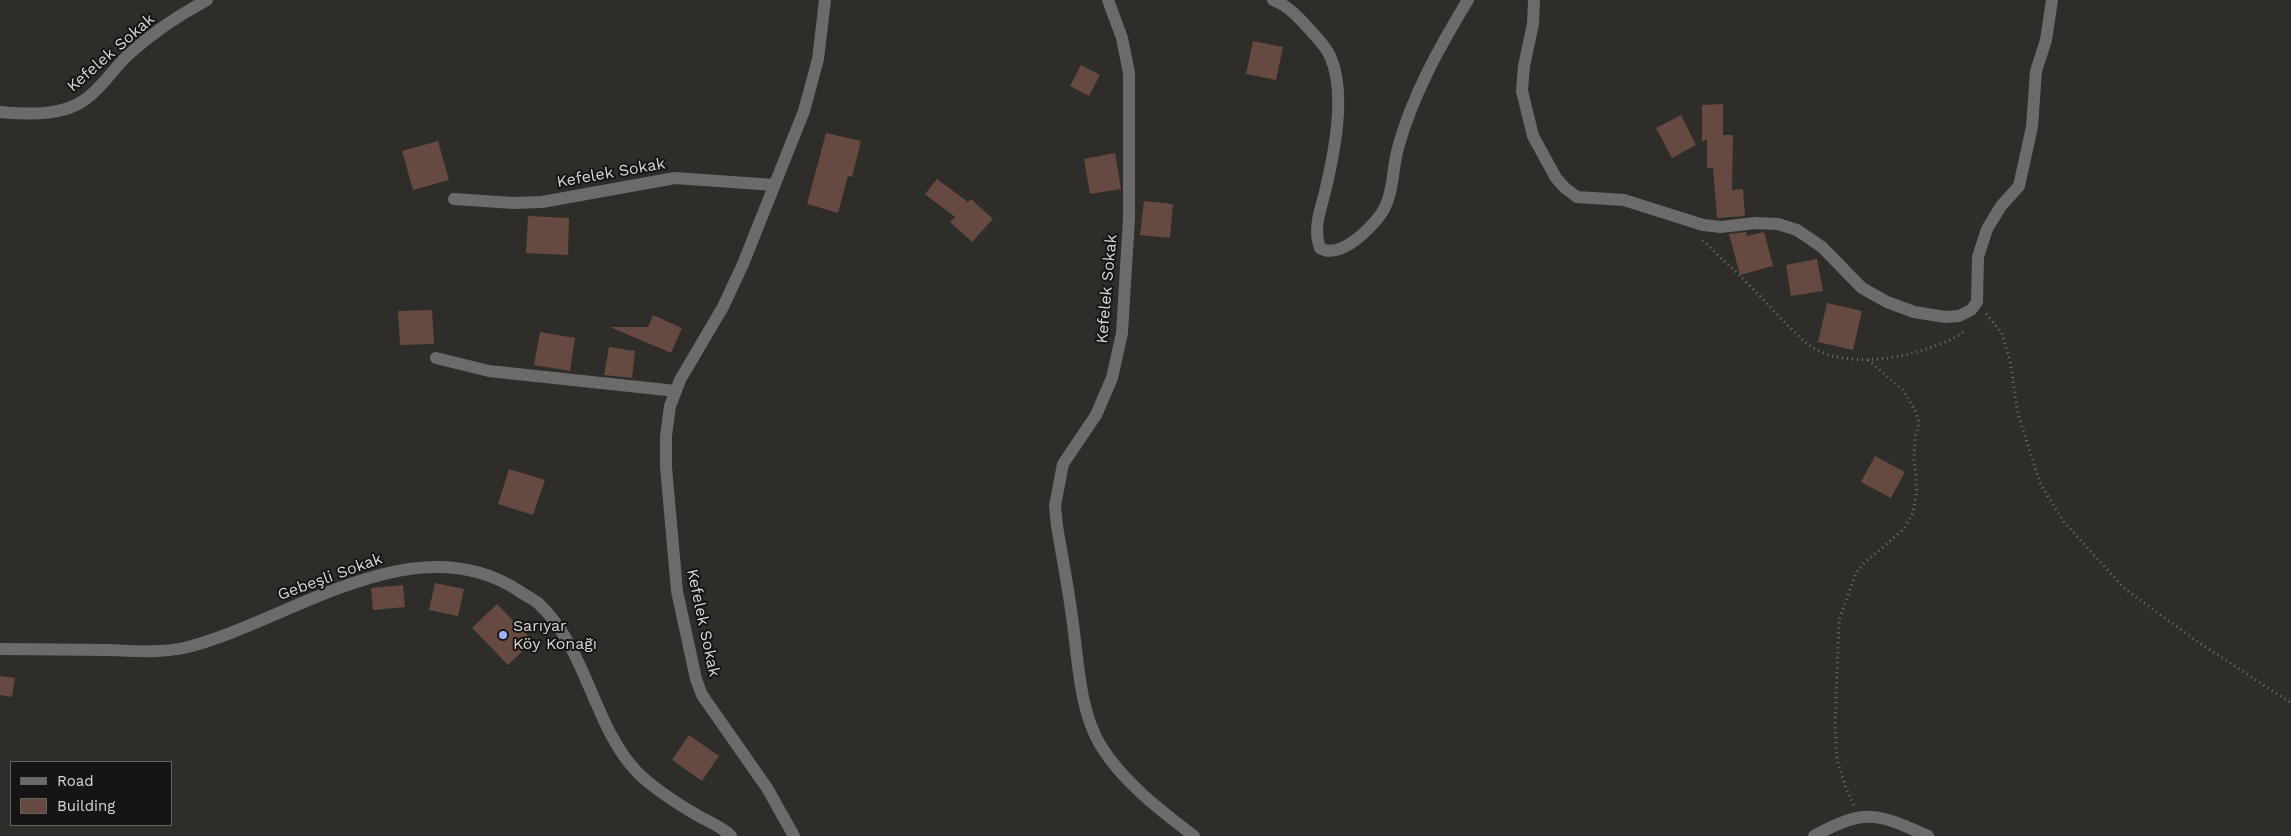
<!DOCTYPE html>
<html>
<head>
<meta charset="utf-8">
<style>
	body { margin:0 }
	#map { position:relative; width:2291px; height:836px; overflow:hidden; background:#2e2d2a; font-family:"Work Sans",sans-serif }
	canvas { display:block }
	.legend { position:absolute; left:10px; top:761px; width:162px; height:65px; box-sizing:border-box; background:#161514; border:1px solid #646361; margin:0; padding:6px 9px; list-style:none; font-size:15px; color:#d8d7d4 }
	.legend li { display:flex; align-items:center; gap:10px; height:25px }
	.legend b { width:25px; border:1px solid #646361 }
</style>
</head>
<body>
<div id="map">
<canvas width="2291" height="836"></canvas>
<ul class="legend">
<li><b style="height:6px;background:#6d6a6a"></b>Road</li>
<li><b style="height:14px;background:#664940"></b>Building</li>
</ul>
</div>
<script>
const g = document.querySelector('canvas').getContext('2d');
g.lineJoin = 'round';
function fill(path, color) { g.fillStyle = color; g.fill(path, 'evenodd'); }
function strokePath(path, color, width, dash) { g.strokeStyle = color; g.lineWidth = width; g.lineCap = dash ? 'butt' : 'round'; g.setLineDash(dash || []); g.stroke(path); }
function label(font, color, halo, rows, align = 'center') {
  g.font = font + ' "Work Sans",sans-serif'; g.lineWidth = 4; g.setLineDash([]); g.textBaseline = 'middle'; g.strokeStyle = halo; g.fillStyle = color; for (const [text, x, y, turn = 0] of rows) {
    g.save(); g.translate(x, y); g.rotate((+turn || 0) * Math.PI / 180); g.textAlign = isNaN(turn) ? turn : align; if (halo) g.strokeText(text, 0, 0); g.fillText(text, 0, 0); g.restore();
  }
}
fill(new Path2D(`
	M1253,41L1283,47L1276,80L1246,74Z
	M1081,65L1100,75L1089,96L1070,86Z
	M1723,104V135H1733L1732,190L1743,189L1745,216L1717,218L1713,168H1707V139L1702,142V105Z
	M1681,115L1696,145L1672,158L1656,128Z
	M826,133L861,141L852,177L848,176L838,213L807,204Z
	M438,141L449,180L413,190L402,151Z
	M1115,153L1121,189L1090,194L1084,159Z
	M937,179L968,202L971,199L993,219L972,242L950,222L955,217L925,194Z
	M1144,201L1173,204L1170,238L1140,235Z
	M528,216L569,218L568,255L526,253Z
	M1746,232L1747,236L1764,232L1773,266L1740,275L1729,234Z
	M1817,259L1823,291L1791,296L1786,265Z
	M1827,303L1862,311L1853,350L1818,342Z
	M432,310L434,344L400,345L398,311Z
	M653,315L682,328L671,353L610,327H648Z
	M540,332L575,338L570,371L534,365Z
	M609,347L635,351L632,378L604,375Z
	M1875,456L1905,472L1891,498L1861,482Z
	M509,469L545,480L533,515L498,504Z
	M435,583L464,589L458,616L429,610Z
	M403,585L405,607L373,610L371,588Z
	M497,604L533,641L508,665L472,628Z
	M0,676L15,678L12,697L0,695Z
	M689,735L719,756L702,781L672,760Z`), '#664940');
strokePath(new Path2D(`
	M1703,240C1720,258 1738,273 1755,291C1773,309 1790,330 1809,345C1835,365 1884,361 1913,353C1926,349 1957,340 1965,330
	M1986,314L2002,333L2010,361L2018,414L2040,483L2063,521L2125,589L2198,642L2291,703
	M1854,805L1846,788L1837,760L1835,725L1839,620L1856,573L1864,563L1904,529L1913,513L1917,489L1914,460L1915,438L1919,423L1916,412L1903,390L1868,360`), '#71706d', 3, [1, 4]);
strokePath(new Path2D(`
	M1108,0L1122,38L1129,73V218L1122,333L1112,378L1096,415L1063,464L1055,506L1057,526C1062,556 1068,586 1072,617C1078,657 1079,711 1101,746C1123,782 1161,811 1194,836
	M1273,0C1289,6 1300,19 1311,31C1318,39 1326,47 1330,56C1347,93 1334,154 1325,192C1320,211 1313,229 1320,248C1340,260 1370,229 1381,214C1394,195 1392,169 1398,148C1412,96 1440,46 1468,0
	M1534,0L1533,24L1524,66L1522,91L1533,136L1556,178L1565,188L1577,197L1624,200L1703,225L1721,227L1755,223L1778,224L1797,230L1822,247L1862,288L1887,302L1914,312L1945,317L1959,316L1971,310L1977,302L1978,257L1987,229L2001,206L2019,186L2032,127L2036,71L2046,40L2052,0
	M0,112C24,114 53,116 76,105C97,95 111,71 128,55C151,34 179,15 207,0
	M454,199L513,203L542,202L675,178L774,185
	M436,358L489,371L676,391
	M0,649C37,649 73,650 110,650C134,651 160,653 184,648C287,623 411,523 516,589C523,594 531,598 538,603C587,648 593,726 637,772C654,789 681,806 702,818C712,823 723,828 731,836
	M794,836L767,788L702,695L696,679L677,591L666,467V436L670,406L680,380L723,307L743,264L804,111L818,59L825,0
	M1814,836C1865,808 1877,813 1928,836`), '#6d6a6a', 12);
for (const [x, y, r, color] of [
	[503,635,5,"#9eb3fd"]
]) { const dot = new Path2D(); dot.arc(x, y, r, 0, 2 * Math.PI); g.fillStyle = color; g.fill(dot); strokePath(dot, '#161514', 2); }
label('16px', '#d8d7d4', '#161514', [
	["Kefelek Sokak",111,53,-41],
	["Kefelek Sokak",611,173,-10],
	["Kefelek Sokak",1107,289,-85],
	["Gebeşli Sokak",330,577,-20],
	["Kefelek Sokak",703,623,78]
]);
label('16px', '#d8d7d4', '#161514', [
	["Sarıyar",513,626],
	["Köy Konağı",513,644]
], 'left');
</script>
</body>
</html>
